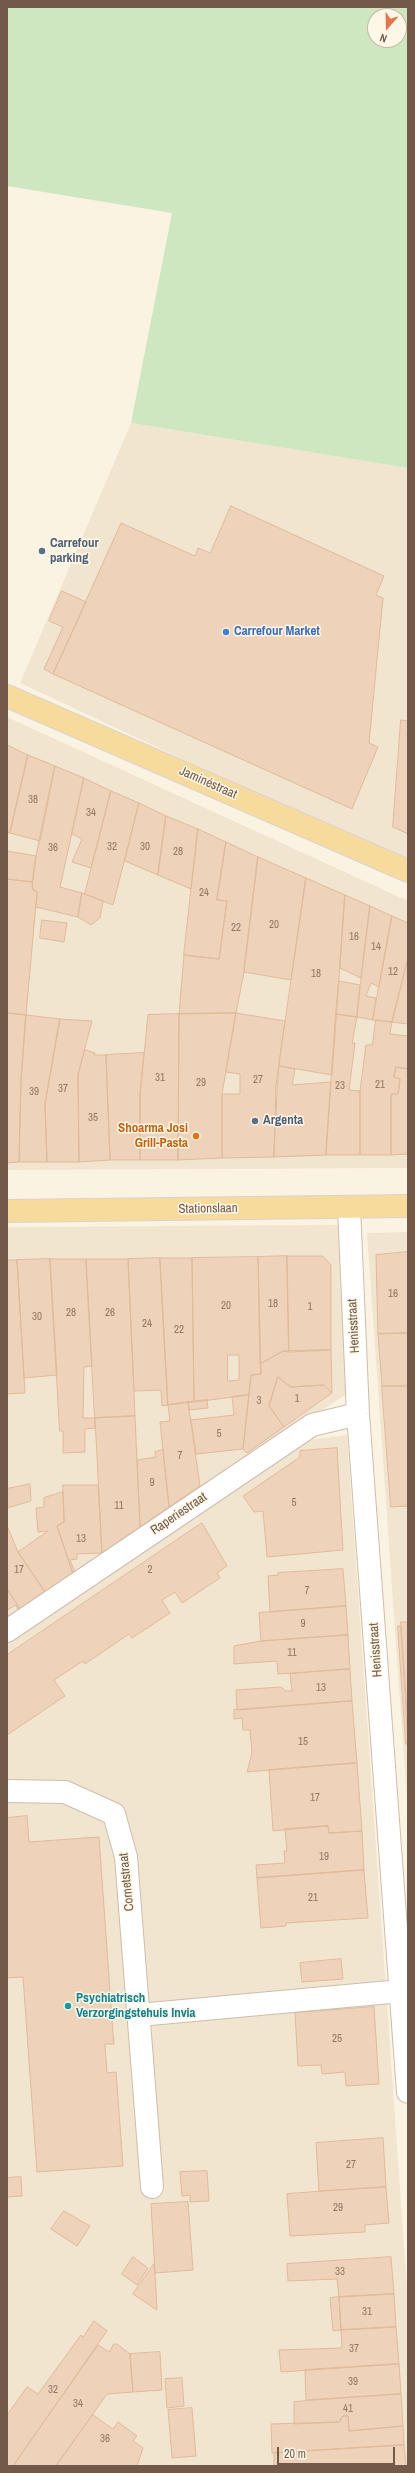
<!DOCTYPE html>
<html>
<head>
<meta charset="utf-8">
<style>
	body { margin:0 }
	#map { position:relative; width:415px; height:2473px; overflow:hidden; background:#fbf3e2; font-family:"Archivo Narrow",sans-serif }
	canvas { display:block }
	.frame { position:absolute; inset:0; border:8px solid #715a49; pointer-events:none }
	.north { position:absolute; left:367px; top:8px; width:40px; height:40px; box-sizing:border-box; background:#fef7e7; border:1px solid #c6b8a8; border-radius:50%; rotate:200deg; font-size:11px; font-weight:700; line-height:16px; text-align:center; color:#715a49 }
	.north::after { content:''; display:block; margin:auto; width:14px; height:18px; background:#e1754b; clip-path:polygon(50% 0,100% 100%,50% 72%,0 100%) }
	.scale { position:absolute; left:277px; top:2447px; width:118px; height:18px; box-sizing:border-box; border:2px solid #715a49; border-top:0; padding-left:5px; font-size:12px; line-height:14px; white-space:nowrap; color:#715a49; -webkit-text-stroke:3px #fef7e7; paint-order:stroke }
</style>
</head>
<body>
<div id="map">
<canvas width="415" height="2473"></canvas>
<div class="frame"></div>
<div class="north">N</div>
<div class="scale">20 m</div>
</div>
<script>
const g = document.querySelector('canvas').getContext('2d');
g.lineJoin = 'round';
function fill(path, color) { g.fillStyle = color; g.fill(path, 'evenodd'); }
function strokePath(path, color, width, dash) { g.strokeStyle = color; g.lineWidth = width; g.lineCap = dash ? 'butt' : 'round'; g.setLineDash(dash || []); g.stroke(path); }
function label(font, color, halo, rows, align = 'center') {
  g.font = font + ' "Archivo Narrow",sans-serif'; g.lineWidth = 3; g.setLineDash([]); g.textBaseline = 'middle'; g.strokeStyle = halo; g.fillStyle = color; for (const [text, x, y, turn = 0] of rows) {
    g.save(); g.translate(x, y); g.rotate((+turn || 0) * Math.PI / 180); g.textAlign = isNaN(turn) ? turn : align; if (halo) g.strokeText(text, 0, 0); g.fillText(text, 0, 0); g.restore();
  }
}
fill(new Path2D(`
	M131,423L408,468V865L20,683Z
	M7,717L408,901V1168L7,1170Z
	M339,1225L348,1393L7,1621V1227Z
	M408,1232V1815L367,1233Z
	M347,1435L408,2301V2466H7V1642L308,1440Z`), '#f2e5d0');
fill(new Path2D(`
	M7,7H408V468L131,423L172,213L7,186ZM375,16H399V40H375Z`), '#cee7c1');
const building = new Path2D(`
	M231,506L384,576L376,595L383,598L369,743L378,747L352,809L53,674L121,523L195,556L198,548L210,553Z
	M62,591L86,602L53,674L44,669L63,627L49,621Z
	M401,720L408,721V834L393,827Z
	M7,745L28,755L10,833L7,832Z
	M28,755L55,766L40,841L10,833Z
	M55,766L84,778L60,887L82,893L78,917L36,907L37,892L33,890L32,886L36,856Z
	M84,778L111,791L91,868L72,862L82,839L72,834Z
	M111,791L139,803L113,905L85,894Z
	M139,803L166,816L158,875L125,861Z
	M166,816L198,829L191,889L158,875Z
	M198,829L226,842L217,900L227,901L219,959L184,955Z
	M226,842L258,857L244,972L236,1013L179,1014L184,955L219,959L227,901L217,900Z
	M7,851L36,856L32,882L7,879Z
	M258,857L306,878L291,980L244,972Z
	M306,878L345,895L332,1075L279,1066Z
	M7,879L32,882L33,890L37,892L26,1015L7,1013Z
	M82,893L103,901L100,918L91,925L78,917Z
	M345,895L370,906L361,978L340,968Z
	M370,906L392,916L379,987L371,983L366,996L376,998L373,1020L357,1017Z
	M392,916L408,923V958L392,1022L373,1020Z
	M42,920L67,923L64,942L40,938Z
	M408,958V1024L392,1022Z
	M339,981L360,985L357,1017L336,1014Z
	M7,1013L26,1015L21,1080L19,1162L7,1163Z
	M236,1013L285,1021L276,1086L274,1157L222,1158V1094H240V1074L226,1072Z
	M236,1013L222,1094V1158L178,1160L179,1014Z
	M179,1014L178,1160H140V1094L148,1015Z
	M336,1014L357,1017L352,1043H355L349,1090L360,1091V1155H326Z
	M26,1015L60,1019L45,1104L47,1162H19L21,1080Z
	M60,1019L92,1021L78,1075L79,1162H47L45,1104Z
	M376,1020L392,1022L390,1034L408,1036V1069L396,1067L394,1077L400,1079L398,1094H391V1155H360V1091L366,1045H372Z
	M85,1050L95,1053L94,1055H106L110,1160L79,1162L78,1075Z
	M144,1053L140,1094V1160H110L106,1055Z
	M279,1066L295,1069L292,1085L331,1082L326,1155L274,1157Z
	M396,1067L408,1069V1154L391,1155V1094H398L400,1079L394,1077Z
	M408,1252V1333L378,1334L376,1255Z
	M287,1256L289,1352L283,1351L260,1364L258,1257Z
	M287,1256H323L331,1265V1350L289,1352Z
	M258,1257L261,1374L251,1375L249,1395L194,1402L192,1258ZM228,1355H239V1380L228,1381Z
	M160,1258H192L194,1402L168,1405Z
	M160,1258L168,1405L162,1406L161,1390L134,1391L128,1259Z
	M50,1259H86L92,1366L84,1367L83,1418H95V1428L85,1429V1452L63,1453V1431H60Z
	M50,1259L57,1375L24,1378L17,1260Z
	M86,1259H128L135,1416L95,1418Z
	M7,1260H17L25,1393L7,1394Z
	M408,1333V1386H382L378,1334Z
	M331,1350L332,1393L324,1385L291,1387L278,1377L269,1406L284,1427L247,1453L243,1449L251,1375L261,1374L260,1364L283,1351Z
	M278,1377L291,1387L324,1385L332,1393L284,1427L269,1406Z
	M382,1386H408V1506L391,1507Z
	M249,1395L243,1449L196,1454L191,1420L234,1415L232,1397Z
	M207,1400L208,1408L189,1410L188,1402Z
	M188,1402L200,1486L169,1507L160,1422L170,1421L168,1405Z
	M135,1416L140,1527L102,1553L95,1418Z
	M337,1448L343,1550L267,1557L263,1511L254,1512L243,1496L300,1457V1451Z
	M163,1450L169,1507L140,1527L137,1460L156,1457L155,1452Z
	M30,1484L31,1501L7,1508V1489Z
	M63,1485H98L102,1553L77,1554V1559L70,1560L75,1572L73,1574L57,1526L64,1522Z
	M63,1492L64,1522L57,1526L73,1574L45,1592L18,1552L48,1531L38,1532L36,1508L44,1507V1498Z
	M202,1523L227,1566L217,1573L220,1578L182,1603L175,1592L162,1600L170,1613L132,1638L129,1634L85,1664L83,1661L54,1680L65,1696L7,1735V1655Z
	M7,1526L18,1552L45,1592L20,1609L7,1589Z
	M343,1569L346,1606L270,1612L268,1576L278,1575V1573Z
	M7,1589L20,1609L18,1610L16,1605L7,1610Z
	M346,1606L348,1635L261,1641L259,1613Z
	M401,1622H408V1724Z
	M398,1626H401L408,1744H406Z
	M348,1635L350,1669L278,1674L277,1661L234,1664V1646L261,1641Z
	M350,1669L352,1701L237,1710L236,1690L281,1687L286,1691H292L290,1674Z
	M352,1701L357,1763L247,1772L252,1753L250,1730H243L242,1718L234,1719V1710Z
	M357,1763L362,1831L329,1833L328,1826L273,1831L269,1770Z
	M27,1816L29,1842L99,1837L113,2034L114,2044H105L107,2073L116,2072L123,2166L37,2172L23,1977L7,1978V1818Z
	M328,1826L329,1833L362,1831L364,1870L257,1878L256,1865L285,1863L284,1851H287L285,1829Z
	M364,1870L368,1918L286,1923V1926L261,1928L257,1878Z
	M341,1959L343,1979L302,1982L300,1963Z
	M374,2007L379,2084L346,2086L345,2072L322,2074L321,2065L298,2066L295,2013Z
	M383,2138L386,2187L319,2191L316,2143Z
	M207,2171L209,2201L190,2202V2195L182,2196L180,2172Z
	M21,2177L22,2196L7,2197V2178Z
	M386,2187L389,2223L365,2225V2232L290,2236L287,2194Z
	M188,2202L193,2270L155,2273L151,2204Z
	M64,2211L90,2226L77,2246L51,2229Z
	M133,2257L148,2268L137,2285L122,2274Z
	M391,2257L394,2294L339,2297L337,2279L288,2281L287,2264Z
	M154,2264L155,2273L157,2310L133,2294Z
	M394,2294L396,2327L341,2330L339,2297Z
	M339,2297L341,2330L333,2331L330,2298Z
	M94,2321L107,2331L13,2466H7V2415L27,2387L38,2394L81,2335L83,2337Z
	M396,2327L399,2364L281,2372L279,2350L342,2348L341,2330Z
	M114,2344H117L130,2354L133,2392L107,2394L56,2466H13L98,2345L109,2352Z
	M160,2352L162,2390L133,2392L130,2354Z
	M399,2364L401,2394L306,2400L305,2370Z
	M182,2378L184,2406L167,2408L165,2379Z
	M401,2394L403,2426L349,2431L348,2416H343L339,2422L294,2424V2402Z
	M192,2408L196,2456L172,2458L168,2410Z
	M93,2415L113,2429L118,2422L137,2436L133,2441L143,2448L137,2466H56Z
	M343,2416H348L349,2431L403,2426L404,2445L272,2453L271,2424L339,2422Z
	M404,2445L406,2466H274V2453Z`);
fill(building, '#efd2ba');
strokePath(building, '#e1ba9b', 1);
const minor = new Path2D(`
	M349,1207L358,1414L408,2092
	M7,1631L312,1425L358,1414
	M7,1791L65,1792L114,1814L126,1857L152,2187
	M139,2015L401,1991`);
const primary = new Path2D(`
	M7,696L408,871
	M7,1211L408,1206`);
strokePath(minor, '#cebdac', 24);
strokePath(primary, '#dad4d0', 24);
strokePath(minor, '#fff', 22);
strokePath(primary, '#f7db9c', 22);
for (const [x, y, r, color] of [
	[42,551,4,"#5c6f8a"],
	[226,632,4,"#3f7fe0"],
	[255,1121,4,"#5c6f8a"],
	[196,1136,4,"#e8710a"],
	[68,2006,4,"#0f9aa8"]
]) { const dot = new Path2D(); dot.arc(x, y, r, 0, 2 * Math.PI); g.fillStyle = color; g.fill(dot); strokePath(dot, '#fef7e7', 1.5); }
label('11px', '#907865', null, [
	["38",33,800],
	["34",91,813],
	["32",112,847],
	["30",145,847],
	["36",53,848],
	["28",178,852],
	["24",204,893],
	["20",274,925],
	["22",236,928],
	["16",354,937],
	["14",376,947],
	["12",393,972],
	["18",316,974],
	["31",160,1078],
	["27",258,1080],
	["29",201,1083],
	["21",380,1085],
	["23",340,1086],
	["37",63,1089],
	["39",34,1092],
	["35",93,1118],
	["16",393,1294],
	["18",273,1304],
	["20",226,1306],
	["1",310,1307],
	["28",71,1313],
	["26",110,1313],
	["30",37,1317],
	["24",147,1324],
	["22",179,1330],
	["1",297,1399],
	["3",259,1401],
	["5",219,1434],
	["7",180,1456],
	["9",152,1483],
	["5",294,1503],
	["11",119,1506],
	["13",81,1539],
	["17",19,1570],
	["2",150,1570],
	["7",307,1591],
	["9",303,1624],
	["11",292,1653],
	["13",321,1688],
	["15",303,1742],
	["17",315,1798],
	["19",324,1857],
	["21",313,1898],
	["25",337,2039],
	["27",351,2165],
	["29",338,2208],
	["33",340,2272],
	["31",367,2312],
	["37",354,2349],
	["39",353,2382],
	["32",53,2390],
	["34",78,2404],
	["41",348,2409],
	["36",105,2439]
]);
label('bold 13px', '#4e5e75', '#fef7e7', [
	["Carrefour",50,544],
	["parking",50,559],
	["Argenta",263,1121]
], 'left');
label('bold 13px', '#366cbe', '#fef7e7', [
	["Carrefour Market",234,632]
], 'left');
label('13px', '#715a49', '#fef7e7', [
	["Jaminéstraat",208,783,24],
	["Stationslaan",208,1209,-1],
	["Henisstraat",354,1326,-93],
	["Raperiestraat",179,1514,-34],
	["Henisstraat",376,1650,-94],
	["Cornetstraat",127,1882,-96]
]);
label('bold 13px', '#c56008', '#fef7e7', [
	["Shoarma Josi",188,1129],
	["Grill-Pasta",188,1144]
], 'right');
label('bold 13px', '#0d838f', '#fef7e7', [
	["Psychiatrisch",76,1999],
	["Verzorgingstehuis Invia",76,2014]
], 'left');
</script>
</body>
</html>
